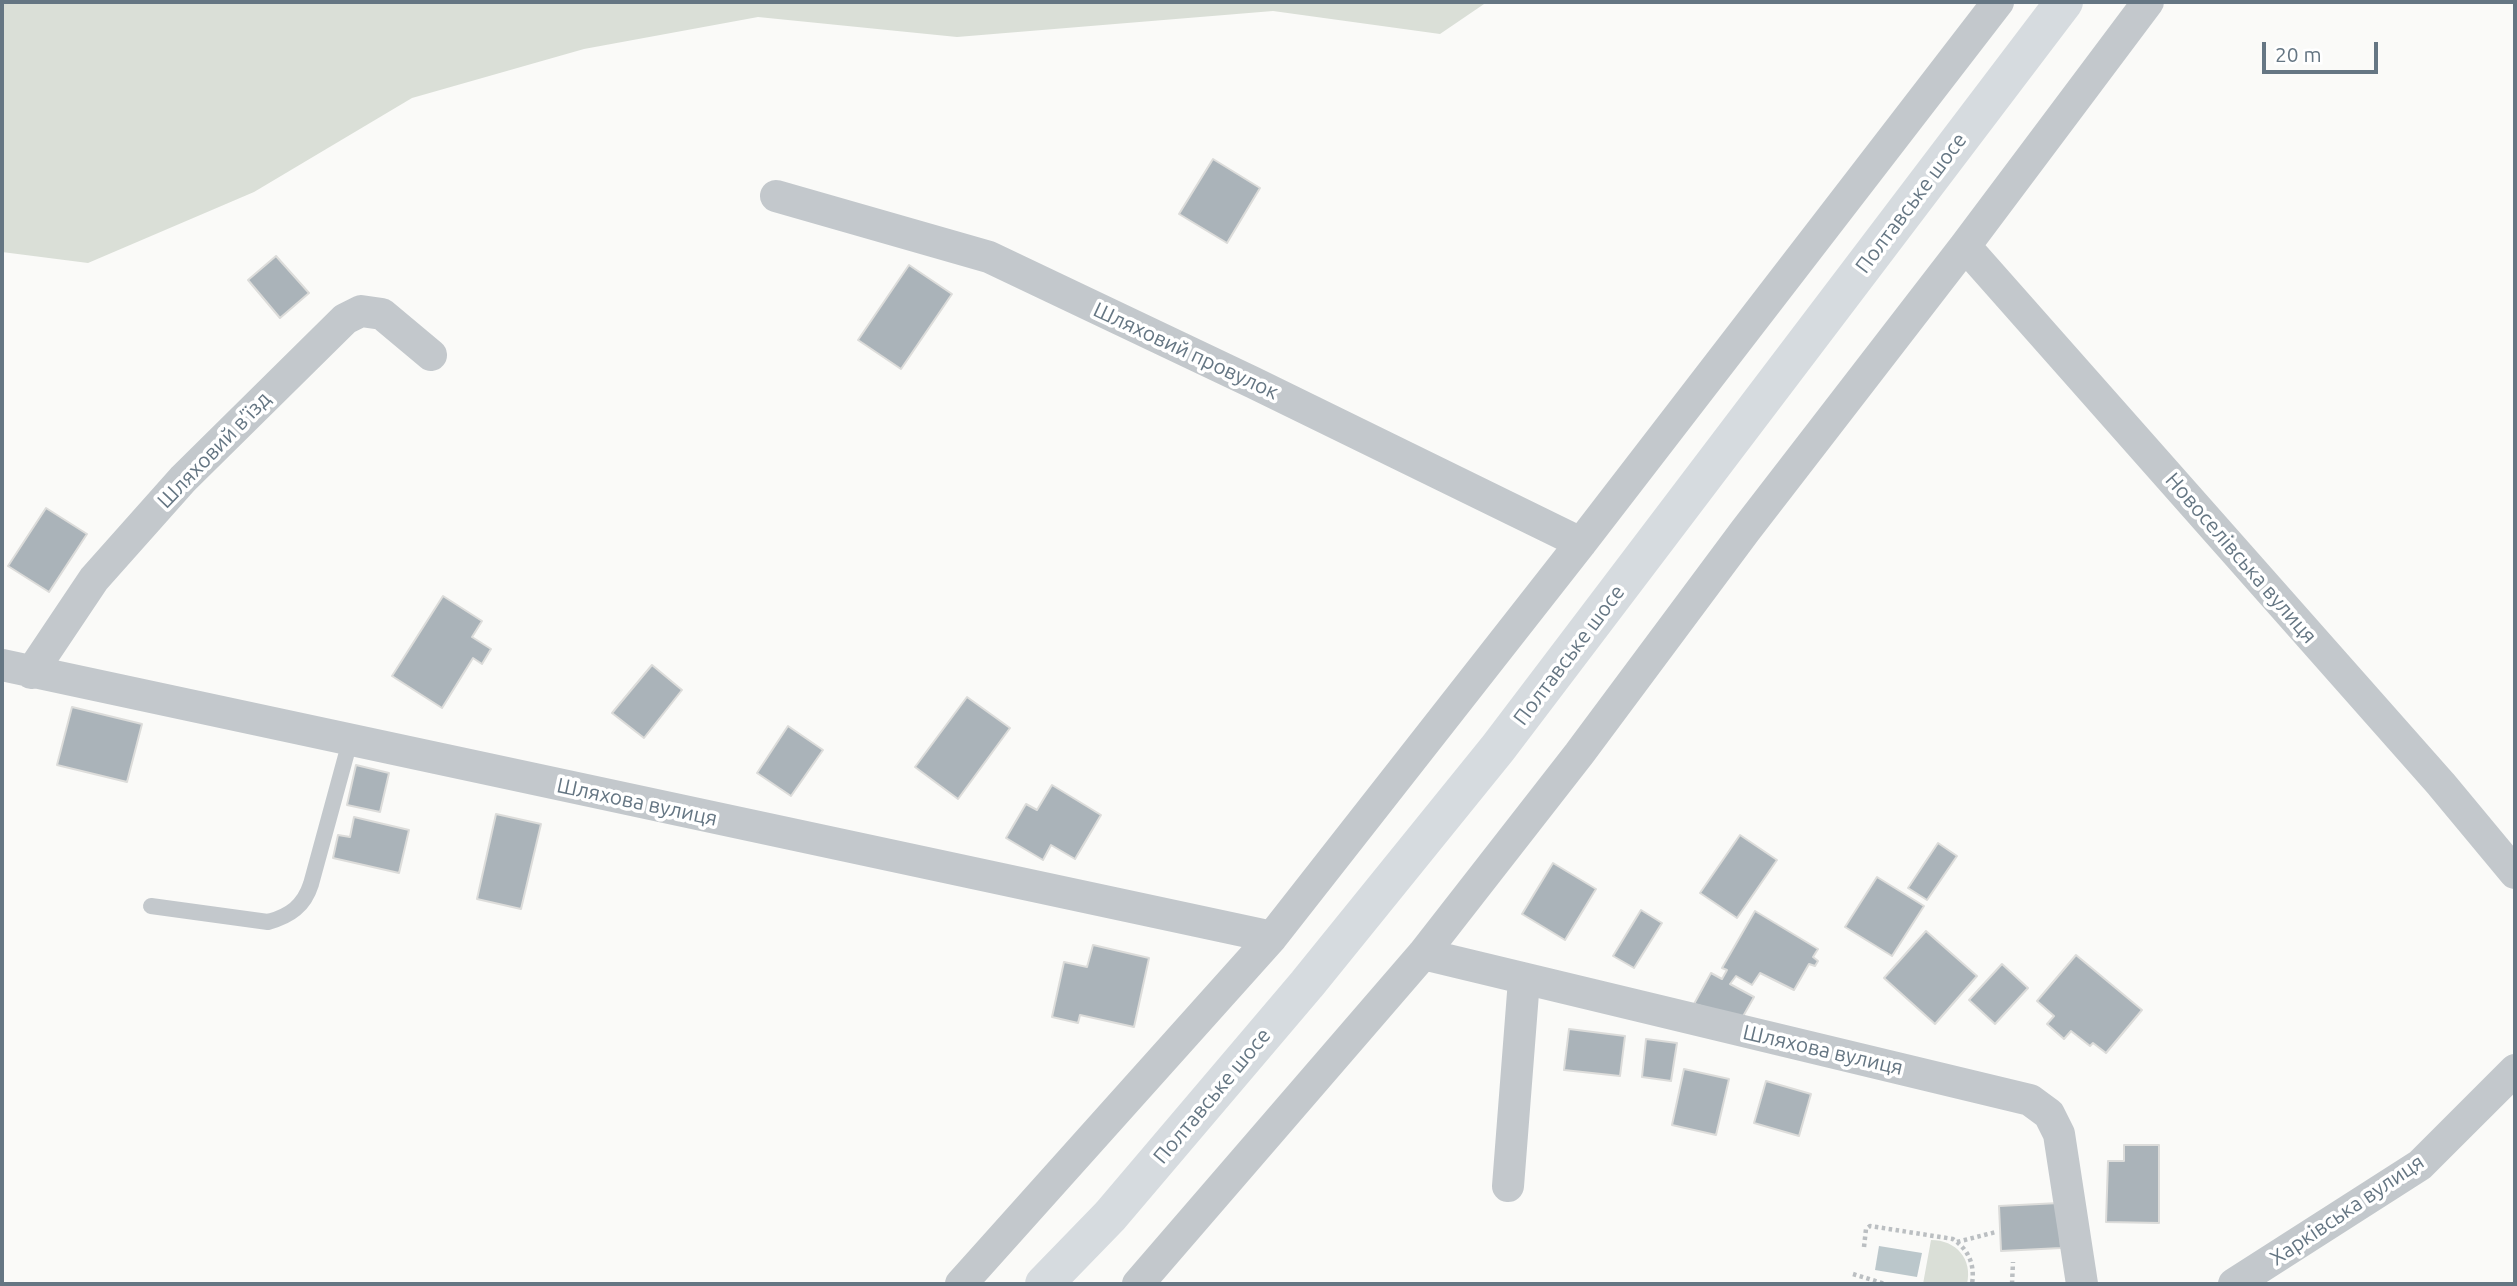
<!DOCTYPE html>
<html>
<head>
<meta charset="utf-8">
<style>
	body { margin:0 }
	#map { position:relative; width:2517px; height:1286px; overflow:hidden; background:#fafaf8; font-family:Ubuntu,sans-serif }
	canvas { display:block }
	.frame { position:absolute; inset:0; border:4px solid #657683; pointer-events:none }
	.scale { position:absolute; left:2262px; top:42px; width:116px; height:32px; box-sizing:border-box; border:4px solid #657683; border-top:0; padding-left:9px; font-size:21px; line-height:24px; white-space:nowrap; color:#657683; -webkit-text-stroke:5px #fff; paint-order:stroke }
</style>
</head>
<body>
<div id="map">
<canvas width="2517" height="1286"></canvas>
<div class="frame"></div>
<div class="scale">20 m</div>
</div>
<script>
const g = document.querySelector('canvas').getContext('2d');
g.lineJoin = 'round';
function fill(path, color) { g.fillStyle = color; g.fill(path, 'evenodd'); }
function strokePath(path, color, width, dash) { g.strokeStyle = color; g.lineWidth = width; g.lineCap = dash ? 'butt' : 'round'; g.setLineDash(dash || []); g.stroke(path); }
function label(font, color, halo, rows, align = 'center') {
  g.font = font + ' Ubuntu,sans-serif'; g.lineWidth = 7; g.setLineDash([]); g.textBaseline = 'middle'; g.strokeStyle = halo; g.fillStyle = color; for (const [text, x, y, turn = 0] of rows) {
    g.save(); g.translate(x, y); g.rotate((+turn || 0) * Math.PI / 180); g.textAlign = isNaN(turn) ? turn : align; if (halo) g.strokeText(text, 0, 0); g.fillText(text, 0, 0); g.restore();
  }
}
fill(new Path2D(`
	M2,2H1487L1440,34L1273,11L957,37L758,17L584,49L412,98L254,192L88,263L2,252Z
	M1931,1240C1956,1240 1973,1259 1967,1284H1923Z`), '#dadfd7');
fill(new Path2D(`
	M1879,1246L1922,1253L1917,1277L1875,1270Z`), '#bbc7cb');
const building = new Path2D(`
	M1213,159L1260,188L1227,243L1179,214Z
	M276,256L309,293L280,318L248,280Z
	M909,265L952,294L901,369L858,340Z
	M46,508L87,534L49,592L8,566Z
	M443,596L482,621L472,637L491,649L482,664L473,658L442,708L392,676Z
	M652,665L682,690L644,738L612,713Z
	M967,697L1010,728L958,799L915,767Z
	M72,707L142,724L127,782L57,765Z
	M788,726L823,750L791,796L757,773Z
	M356,765L389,773L380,812L347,805Z
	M1052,785L1101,815L1075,859L1051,845L1043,860L1006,838L1026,804L1037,810Z
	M496,814L541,824L521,909L477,899Z
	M354,817L409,830L399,873L333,858L338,835L350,837Z
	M1740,835L1777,860L1737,918L1700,893Z
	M1938,843L1957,856L1927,900L1908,888Z
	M1553,863L1596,889L1565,940L1522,914Z
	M1877,877L1924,906L1892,956L1845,927Z
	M1641,910L1662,923L1634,968L1613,956Z
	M1755,911L1818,949L1813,957L1818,961L1815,966L1809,964L1794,990L1760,973L1752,985L1736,976L1730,984L1754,997L1742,1018L1694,1004L1711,973L1722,979L1727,970L1722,968Z
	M1926,931L1977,976L1935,1024L1884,978Z
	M1093,945L1149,958L1134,1027L1080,1015L1078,1023L1052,1017L1064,962L1087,967Z
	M2076,955L2142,1010L2106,1053L2093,1043L2090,1046L2071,1031L2064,1039L2047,1024L2054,1016L2037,1001Z
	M2002,964L2028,988L1995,1024L1969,1000Z
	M1569,1029L1625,1036L1620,1076L1564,1070Z
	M1646,1039L1677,1043L1671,1081L1642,1077Z
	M1684,1069L1729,1079L1716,1135L1672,1125Z
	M1766,1081L1811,1094L1799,1136L1754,1123Z
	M2124,1145H2159V1223L2106,1222L2108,1161H2124Z
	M2059,1203L2061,1248L2001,1251L1999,1206Z`);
fill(building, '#aab3b9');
strokePath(building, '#dcdcda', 2);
strokePath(new Path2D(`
	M1957,1242L1996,1232
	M1864,1247L1866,1229L1870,1226L1953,1239C1969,1250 1975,1265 1972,1284
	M1853,1274L1885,1284
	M2012,1284L2013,1262`), '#bbbfc2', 4.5, [3.5, 3.5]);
strokePath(new Path2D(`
	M151,906L268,922C290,916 304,906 311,884L350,741`), '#c3c8cc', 16);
strokePath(new Path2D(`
	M776,196L989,257L1254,383L1581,543
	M1965,246L2441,784L2515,873
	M2,665L1272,937
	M31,673L94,579L183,479L345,319L361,311L382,314L431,355
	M1423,954L2030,1100L2049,1114L2059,1134L2082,1284
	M1508,1186L1524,980
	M961,1284L1272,937L1581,543L1998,2
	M1138,1284L1423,954L1579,754L1745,531L1965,246L2148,2
	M2234,1284L2420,1165L2515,1070`), '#c3c8cc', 32);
strokePath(new Path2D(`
	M1044,1284L1110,1216L1307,984L1498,748L2064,2`), '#d6dbdf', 38);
label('21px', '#657683', '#fff', [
	["Полтавське шосе",1911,203,-53],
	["Шляховий провулок",1186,351,25],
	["Шляховий в’їзд",214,450,-46],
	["Новоселівська вулиця",2241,558,49],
	["Полтавське шосе",1569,655,-53],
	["Шляхова вулиця",637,802,12],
	["Шляхова вулиця",1823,1050,13],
	["Полтавське шосе",1212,1096,-50],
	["Харківська вулиця",2347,1210,-34]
]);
</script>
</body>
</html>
